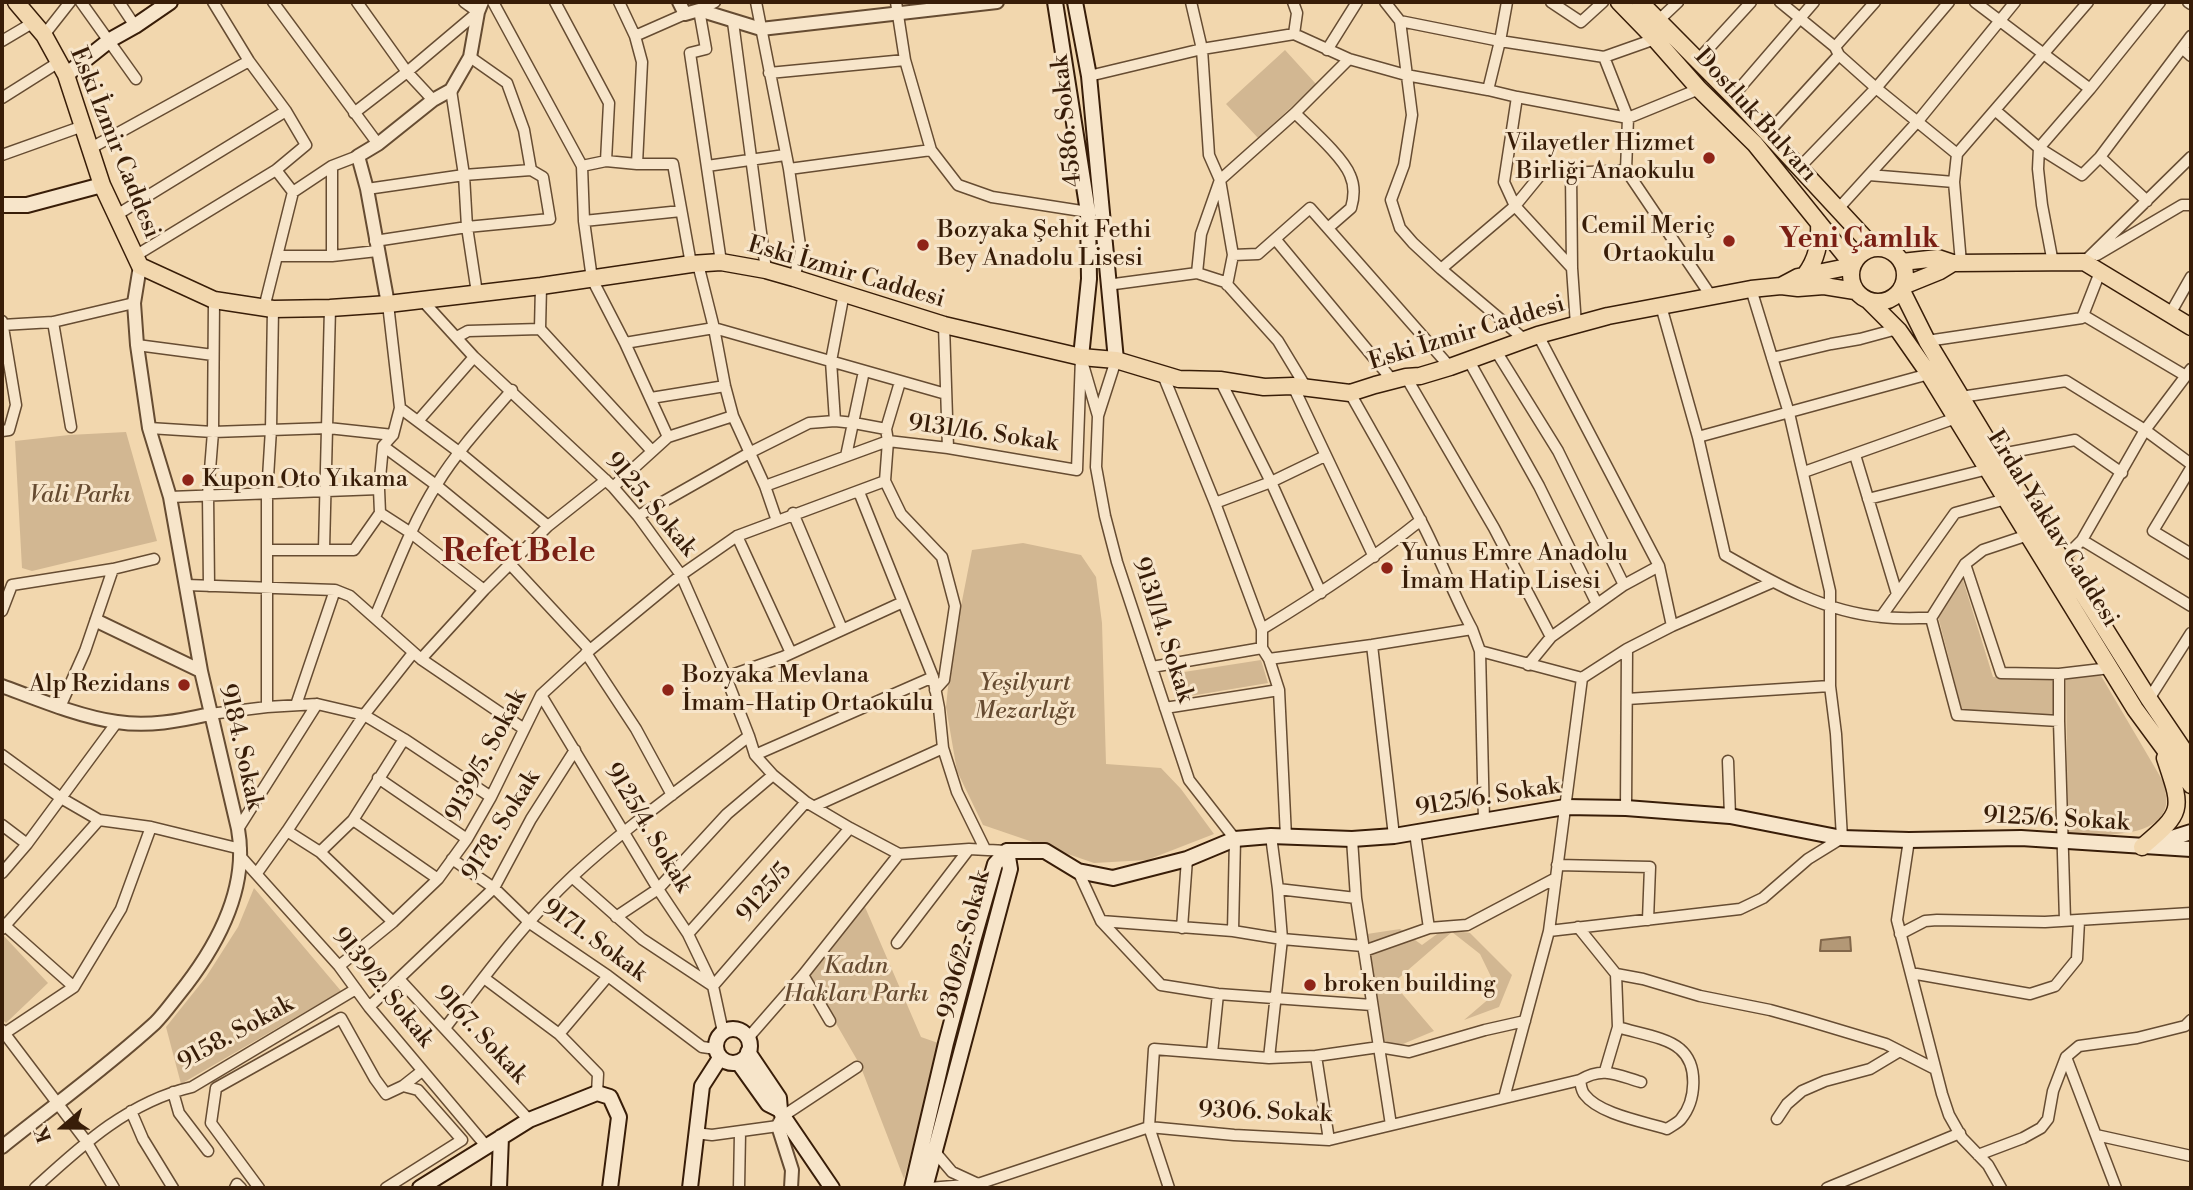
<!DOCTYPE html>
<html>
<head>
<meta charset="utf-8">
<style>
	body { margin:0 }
	#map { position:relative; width:2193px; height:1190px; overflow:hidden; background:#f2d7ae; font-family:"Libre Bodoni",serif }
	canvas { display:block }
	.frame { position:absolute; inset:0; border:4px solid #381d08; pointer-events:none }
	.north { position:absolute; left:28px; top:1092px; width:70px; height:70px; -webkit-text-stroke:5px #f7e5ca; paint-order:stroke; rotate:250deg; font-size:19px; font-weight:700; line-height:28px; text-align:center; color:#381d08 }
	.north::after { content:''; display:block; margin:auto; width:24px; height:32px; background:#381d08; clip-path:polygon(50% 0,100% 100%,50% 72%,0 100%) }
</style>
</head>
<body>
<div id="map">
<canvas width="2193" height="1190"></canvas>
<div class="frame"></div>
<div class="north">K</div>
</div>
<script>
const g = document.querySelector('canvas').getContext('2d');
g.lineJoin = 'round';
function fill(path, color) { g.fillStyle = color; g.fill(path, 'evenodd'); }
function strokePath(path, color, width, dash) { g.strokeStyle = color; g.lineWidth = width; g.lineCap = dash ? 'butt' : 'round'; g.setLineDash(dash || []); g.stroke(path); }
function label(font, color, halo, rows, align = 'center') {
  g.font = font + ' "Libre Bodoni",serif'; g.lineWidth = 6; g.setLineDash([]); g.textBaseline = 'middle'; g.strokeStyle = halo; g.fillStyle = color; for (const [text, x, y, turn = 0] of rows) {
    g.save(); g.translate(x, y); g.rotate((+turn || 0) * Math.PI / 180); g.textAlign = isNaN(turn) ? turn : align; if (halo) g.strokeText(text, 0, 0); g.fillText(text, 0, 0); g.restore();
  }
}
fill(new Path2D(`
	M1285,50L1316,84L1258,138L1226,104Z
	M126,432L157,541L32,571L22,568L15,441L69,435Z
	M1023,543L1081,555L1096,577L1102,623L1106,764L1161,768L1181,789L1214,834L1147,860L1094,863L983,825L957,771L946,707L951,657L972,550Z
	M1962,577L1993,677L2053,676L2054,715L1962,710L1938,616Z
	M1261,660L1268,683L1190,696L1184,672Z
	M2100,674L2164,783C2165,790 2167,798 2166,805C2159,841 2095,834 2068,835L2066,679Z
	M254,888L341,991L181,1084L166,1027L206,977L238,927Z
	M865,907L921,1037L941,1044L904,1179L860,1065L808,975Z
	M1400,929L1422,945L1444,929L1470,933L1512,975L1499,1007L1464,1020L1498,991L1480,954L1452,932L1393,983L1434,1031L1391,1049L1381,1047L1367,934Z
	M2,934L48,983L6,1023L2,1019Z`), '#d2b792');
const water = new Path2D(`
	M1850,937L1851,951H1820L1821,940Z`);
fill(water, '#b39876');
strokePath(water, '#82674a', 2);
const minor = new Path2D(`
	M81,2L136,79
	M119,2L135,26
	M213,2L249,61L286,111
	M273,2L378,144
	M357,2L407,72L433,100
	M493,2L582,166L584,221L592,279L625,343L668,437
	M555,2L609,103L606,161L582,166
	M619,2L635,36L642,62L637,164
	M715,2L699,10L706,49L690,53L721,262
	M756,2L789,169L801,252L794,278
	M896,2L905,60L931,150L958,185L992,197L1088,212
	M1191,2L1202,49L1209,155L1220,180L1233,255L1227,285
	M1293,2L1297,13L1294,34
	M1385,2L1400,21L1412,115L1404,165L1391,200L1400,228L1413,243L1441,269L1525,340
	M1507,2L1500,41L1488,90L1517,97L1504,182L1515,206L1542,173H1571L1572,268L1576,325
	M1551,2L1581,22L1603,2
	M1780,2L1835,47L1839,55L1876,88L1957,154
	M1975,2L2090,89
	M2188,2L2191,4
	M1659,20L1678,2
	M1400,21L1500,41L1604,57L1655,39
	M733,22L766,270
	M44,35L70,2
	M635,36L685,14
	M2,41L34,22
	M1835,47L1875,2
	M2182,48L2191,56
	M1327,50L1357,2
	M1697,61L1751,2
	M769,73L905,60
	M1089,76L1202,49L1294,34L1349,59L1406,75L1488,90
	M451,90L464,175L467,227L477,293
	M1733,96L1814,2
	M1517,97L1628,118L1604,57
	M2,98L59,62
	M1996,111L2039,148L2082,175L2100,157L2191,36
	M354,113L407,72L478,12L464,2
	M1295,113C1310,128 1343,157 1350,175C1355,186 1354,198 1351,208L1328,228
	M1767,134L1839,55
	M91,148L249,61
	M2,155L83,126
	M2100,157L2147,201
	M606,161L637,164H673L691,264
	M332,166V256
	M707,166L785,155
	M789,169L931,150
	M1798,169L1876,88L1949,2
	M1626,170L1628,118L1699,89
	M1571,173L1626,170L1711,296
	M1869,175L1954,182
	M367,189L464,175L531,170
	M293,192L332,166L358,156
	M1838,209L1918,121L2015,2
	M115,216L286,111L306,145L276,170L135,256
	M584,221L681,211
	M1276,240L1393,381
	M375,241L467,227L550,219L543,177L531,170L524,130L507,83L470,57
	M1233,255L1258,254L1310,208L1450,367
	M2097,255L2182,205H2191
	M277,256H332L377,251
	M2084,262L2191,157
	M1961,263L1954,182L1957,154L2088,2
	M2053,263L2042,205L2038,169L2039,148L2090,89L2160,2
	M698,264L714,328L725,386L733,416L765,486L777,521
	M1441,269L1515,206L1572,268
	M1197,273L1201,234L1220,180L1295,113L1349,59
	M1107,285L1197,273L1225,282L1278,341L1307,389
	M541,286L540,329L652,451
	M422,300L474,357L613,487L638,516L681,575L726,677L749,736L755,755L773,775L806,802L850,828L899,854L969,849
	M388,304L400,408L393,435L383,446L379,489L380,513L411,533L484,590L421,659
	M1661,306L1698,437L1725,555C1774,583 1824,612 1882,617C1898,619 1915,618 1931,618L1957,715L2059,721L2065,920
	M264,308L293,192L276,170
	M2170,314L2191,277
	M2083,315L2186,376
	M53,322L71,427
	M2,325L53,322L134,303
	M944,325L948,448
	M457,337L468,331L540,329
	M1927,341L2082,318L2100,272
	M625,343L714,328L946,394
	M137,345L213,355
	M1496,351L1558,451L1624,585
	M1772,358L1831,344L1860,339L1897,329
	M1116,360L1098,416L1096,467L1105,516L1117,562L1189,780L1235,839L1233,931
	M1469,361L1539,486L1597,604
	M1084,368L1098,416
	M1163,375L1215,503L1262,629C1318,595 1370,561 1421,520
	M1406,377L1494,528L1551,637
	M1220,380L1271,482L1321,593
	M900,382L886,429L888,441L885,481L901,514L942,557L955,606L944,680L935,690
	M1293,386L1374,557
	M1350,393C1374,436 1399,478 1421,521C1440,557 1453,594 1472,629
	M1961,397L2066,381L2145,430L2191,464
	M651,398L725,386
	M400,408L459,452L548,526
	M418,421L474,357
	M835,421L831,361L844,293
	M149,428L213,432L328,428L393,435
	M2,431L9,430L16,405L2,321
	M1698,437L1929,374
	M383,446L436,485L520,554
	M1855,455L1897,594
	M1996,455L2075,440L2122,473
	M846,456L864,371
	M2191,468L2153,531L2191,554
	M1804,472L1956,418
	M765,486L888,441L948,448L1077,470L1081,357
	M613,487L668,437L733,416
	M859,492L933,677L939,708L943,748L957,792L985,849
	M170,497L379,489
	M1868,499L1988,469
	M1215,503L1271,482L1325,456
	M793,513L842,629
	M638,516L751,452L809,423L835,421L854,423L886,429
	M737,536L791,653
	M2082,540L2191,606
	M324,549L330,308
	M268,550H354L380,513
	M2063,559L2082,540L2145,430L2191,369
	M510,564L590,650
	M1965,564L2001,673L2059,674
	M186,585L335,590L350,596L421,659L524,729
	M209,586L208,495L213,432L214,300
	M484,590L548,526L606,480
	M2,611L12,585L113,569L154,559
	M375,617C394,573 411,525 437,484C458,450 486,420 512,390
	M1881,617L1955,513L2006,499
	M1931,618L1965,564L1983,550L2028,535
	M1672,626L1773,582
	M1262,629V648L1269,659L1372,645L1472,629L1480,651L1582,678L1627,649L1672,626L1659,566L1538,335
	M1372,645L1394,836
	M1480,651L1484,821
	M586,653L636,729L672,795
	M1269,659L1279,690L1286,837
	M1528,665L1551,637L1624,585L1659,566
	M1152,667L1262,648
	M726,677L783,657L903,602
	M541,695L658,889L688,934L713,986L850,828
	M1627,699L1830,686
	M2149,699L2191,633
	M296,705L335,590
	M60,707L85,651L113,569
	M267,707V494L271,429L273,309
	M1165,708L1279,690
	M210,714L267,707L317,704L364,715L404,739L491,797
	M2059,721V674L2110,668
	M2,755L61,798L99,820
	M755,755L933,677
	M1728,761L1730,816
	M378,778L467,839
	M815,806L943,748
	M1626,808L1627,649
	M353,820L438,879
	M2,825L27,844
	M238,829L317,704
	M287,831L320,852L393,922
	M1415,833L1429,928
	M1352,839L1356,898L1391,1125
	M1909,840L1897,920L1942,1094L1949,1115L1962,1138L1988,1165L2001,1188
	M320,852L353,820L404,739
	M241,857L339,966L369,1007L487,1147
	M452,859L494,888L530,923L608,976L702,1047L716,1049
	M1557,865L1650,867L1648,920
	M1078,871L1101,921L1161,985L1218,994L1372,1005
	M2,873L27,844L117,722
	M257,873L287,831L364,715L413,653
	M572,877L642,939L713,986L723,1032
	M1278,889L1356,898
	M616,917L658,889L727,814L773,775
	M1101,921L1233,931L1282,939L1363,946
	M2,923L74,987
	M1578,927L1616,974L1643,979L1700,996L1770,1010L1806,1020L1886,1044L1935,1069
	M1182,928L1187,859
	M2,929L99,820L151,827L241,849
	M1549,931L1740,909L1763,898L1808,859L1842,838L1836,734L1830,686V591L1789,413L1751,289
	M688,934L806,802
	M1900,934L1925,921L1937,920L2045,922L2191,913
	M897,943L969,849L1007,851
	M1364,951L1429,928L1467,925L1556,878
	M339,966L393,922L438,879L467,839L491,797L541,695L590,650L681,575L737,536L885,481
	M1911,973L2030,994L2055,986L2077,959L2079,921
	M803,975L830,1021
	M484,978L559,1034L598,1074L597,1093
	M399,979L529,1120
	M369,1007L494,888L531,819L575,750
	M445,1028C485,976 525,921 573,876C628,825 690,782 749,736
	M2,1030L86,1141L114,1188
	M5,1033L74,987L121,909L151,827
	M559,1034L608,976
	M748,1038L803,975L899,854
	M1212,1053L1218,994
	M1316,1056L1329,1140
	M2066,1057L2116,1188
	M1269,1058L1282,939L1278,889L1271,836
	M1605,1071L1618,1027
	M1580,1080C1603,1066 1617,1075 1641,1082
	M173,1092L179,1113L208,1151
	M1504,1098L1549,931L1582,678
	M131,1111L143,1139L173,1188
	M783,1116L857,1067
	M1777,1119L1787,1104L1802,1091L1825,1081L1870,1069L1900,1051
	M695,1133L712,1135L778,1126
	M2096,1135L2191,1156
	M935,1152L952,1172L978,1184
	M1978,1155L2023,1138L2041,1128L2048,1119L2053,1091L2066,1057L2079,1046L2137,1038L2185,1026L2191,1020
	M35,1188C82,1145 128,1102 192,1087L356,989
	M235,1188L237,1184L241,1188
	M259,1188L211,1123L216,1088L341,1018L375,1079L386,1094L403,1086L422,1071
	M386,1188L462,1140L418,1090L403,1086
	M739,1188L740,1133
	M929,1188L978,1184L1149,1127L1234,1135L1329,1140L1580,1080C1581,1085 1581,1091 1585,1095C1599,1114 1645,1122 1667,1129C1671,1126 1678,1123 1681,1119C1696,1101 1699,1065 1680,1049C1667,1037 1636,1033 1618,1027L1616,974
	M1169,1188L1149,1127L1154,1049L1269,1058L1316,1056L1379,1047L1409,1052L1485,1030L1525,1021
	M1827,1188L1960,1133`);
const tertiary = new Path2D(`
	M679,2L685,14L699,10L761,29L997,2
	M388,304L367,189L358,156L378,144L433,100L451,90L470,57L478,12L482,2
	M97,621L201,671
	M2,686C37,699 80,717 117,722C148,727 179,721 210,714
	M783,1116L778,1126L792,1170L791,1188
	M2,1147C53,1106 107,1067 155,1023C164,1014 171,1004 179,994C216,948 249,890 238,829L201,671L170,497L149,428L137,345L134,303L140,266`);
const secondary = new Path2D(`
	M1055,2L1088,212L1089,279L1081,357
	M1075,2L1089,76L1116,360
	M66,75L110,40L135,26L170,2
	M2,205H27L102,185
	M2156,843L2191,832
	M1007,851H1045L1078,871L1113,878L1187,859L1235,839L1271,836L1352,839L1394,836L1565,807L1626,808L1730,816L1842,838L1909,840L2021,838L2191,849
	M716 1046a17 17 0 1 1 34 0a17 17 0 1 1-34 0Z
	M748,1052L779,1098L780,1110L783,1116L832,1188
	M738,1062L768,1104L780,1110
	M420,1188L529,1120L597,1093L610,1097L619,1117L610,1188
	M499,1188L501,1137
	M690,1188L702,1086L720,1058
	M912,1188L946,1043L973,941L995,864L1007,851
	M925,1188L1010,869L1007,851`);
const primary = new Path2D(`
	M16,2L44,35L66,75L102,185L140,266L214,300L273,309L330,308L388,304L541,286L691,264L721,262L766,270L794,278L944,325L1081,357L1116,360L1179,379L1220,380L1264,387L1293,386L1350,393L1375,385L1406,377L1420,376L1450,367L1538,335L1608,316L1751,289L1781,286L1798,288L1824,286L1855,291
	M1619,2L1655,39L1699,89L1755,144L1852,264
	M1640,2L1733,96L1874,248
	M1851 275a27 27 0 1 1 54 0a27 27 0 1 1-54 0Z
	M1902,262L1938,258L1953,263L2084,262L2191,327
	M1805,275C1817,259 1820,243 1819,223
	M1781,286L1798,277L1852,266
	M1903,286L1940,271L1953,263
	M1901,289L1927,341L1996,455L2149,699L2191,761
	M1869,301L1899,331L1929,374L2135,709L2191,785
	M2142,847C2185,811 2182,809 2165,758`);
strokePath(minor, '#664c32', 13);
strokePath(tertiary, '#664c32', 16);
strokePath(secondary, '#381d08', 18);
strokePath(primary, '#381d08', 19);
strokePath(minor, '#f7e5ca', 10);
strokePath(tertiary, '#f7e5ca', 12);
strokePath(secondary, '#f7e5ca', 14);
strokePath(primary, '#f2d7ae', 16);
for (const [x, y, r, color] of [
	[1709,158,7,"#8f2418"],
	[1729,241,7,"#8f2418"],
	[923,245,7,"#8f2418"],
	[188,480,7,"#8f2418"],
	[1387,568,7,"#8f2418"],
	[184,685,7,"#8f2418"],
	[668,690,7,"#8f2418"],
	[1310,985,7,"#8f2418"]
]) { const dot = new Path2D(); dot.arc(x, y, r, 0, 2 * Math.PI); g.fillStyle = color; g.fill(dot); strokePath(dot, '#f7e5ca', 2.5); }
label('24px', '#381d08', '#f7e5ca', [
	["Dostluk Bulvarı",1755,116,48],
	["4586. Sokak",1068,121,-96],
	["Eski İzmir Caddesi",114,143,68],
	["Eski İzmir Caddesi",846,273,16],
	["Eski İzmir Caddesi",1467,334,-17],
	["9131/16. Sokak",983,434,8],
	["9125. Sokak",650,505,50],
	["Erdal Yaklav Caddesi",2052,529,58],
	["9131/14. Sokak",1162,630,72],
	["9184. Sokak",240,747,77],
	["9139/5. Sokak",487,756,-62],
	["9125/6. Sokak",1488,798,-9],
	["9125/6. Sokak",2056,820,3],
	["9178. Sokak",502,826,-58],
	["9125/4. Sokak",647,828,59],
	["9125/5",765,893,-49],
	["9171. Sokak",594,941,36],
	["9306/2. Sokak",965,945,-76],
	["9139/2. Sokak",382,988,51],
	["9158. Sokak",236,1034,-29],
	["9167. Sokak",480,1035,47],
	["9306. Sokak",1265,1113,2]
]);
label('24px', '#381d08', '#f7e5ca', [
	["Vilayetler Hizmet",1695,144,"right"],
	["Birliği Anaokulu",1695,172,"right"],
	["Cemil Meriç",1715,227,"right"],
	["Ortaokulu",1715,255,"right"],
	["Bozyaka Şehit Fethi",937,231],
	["Bey Anadolu Lisesi",937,259],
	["Kupon Oto Yıkama",202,480],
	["Yunus Emre Anadolu",1401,554],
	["İmam Hatip Lisesi",1401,582],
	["Bozyaka Mevlana",682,676],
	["İmam-Hatip Ortaokulu",682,704],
	["Alp Rezidans",170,685,"right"],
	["broken building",1324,985]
], 'left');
label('italic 24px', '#664b31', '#f7e5ca', [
	["Vali Parkı",80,496],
	["Yeşilyurt",1025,684],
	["Mezarlığı",1025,712],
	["Kadın",856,967],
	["Hakları Parkı",856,995]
]);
label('bold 28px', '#7a1f14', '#f7e5ca', [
	["Yeni Çamlık",1859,240]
]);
label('bold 32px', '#7a1f14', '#f7e5ca', [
	["Refet Bele",519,553]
]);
</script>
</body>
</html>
